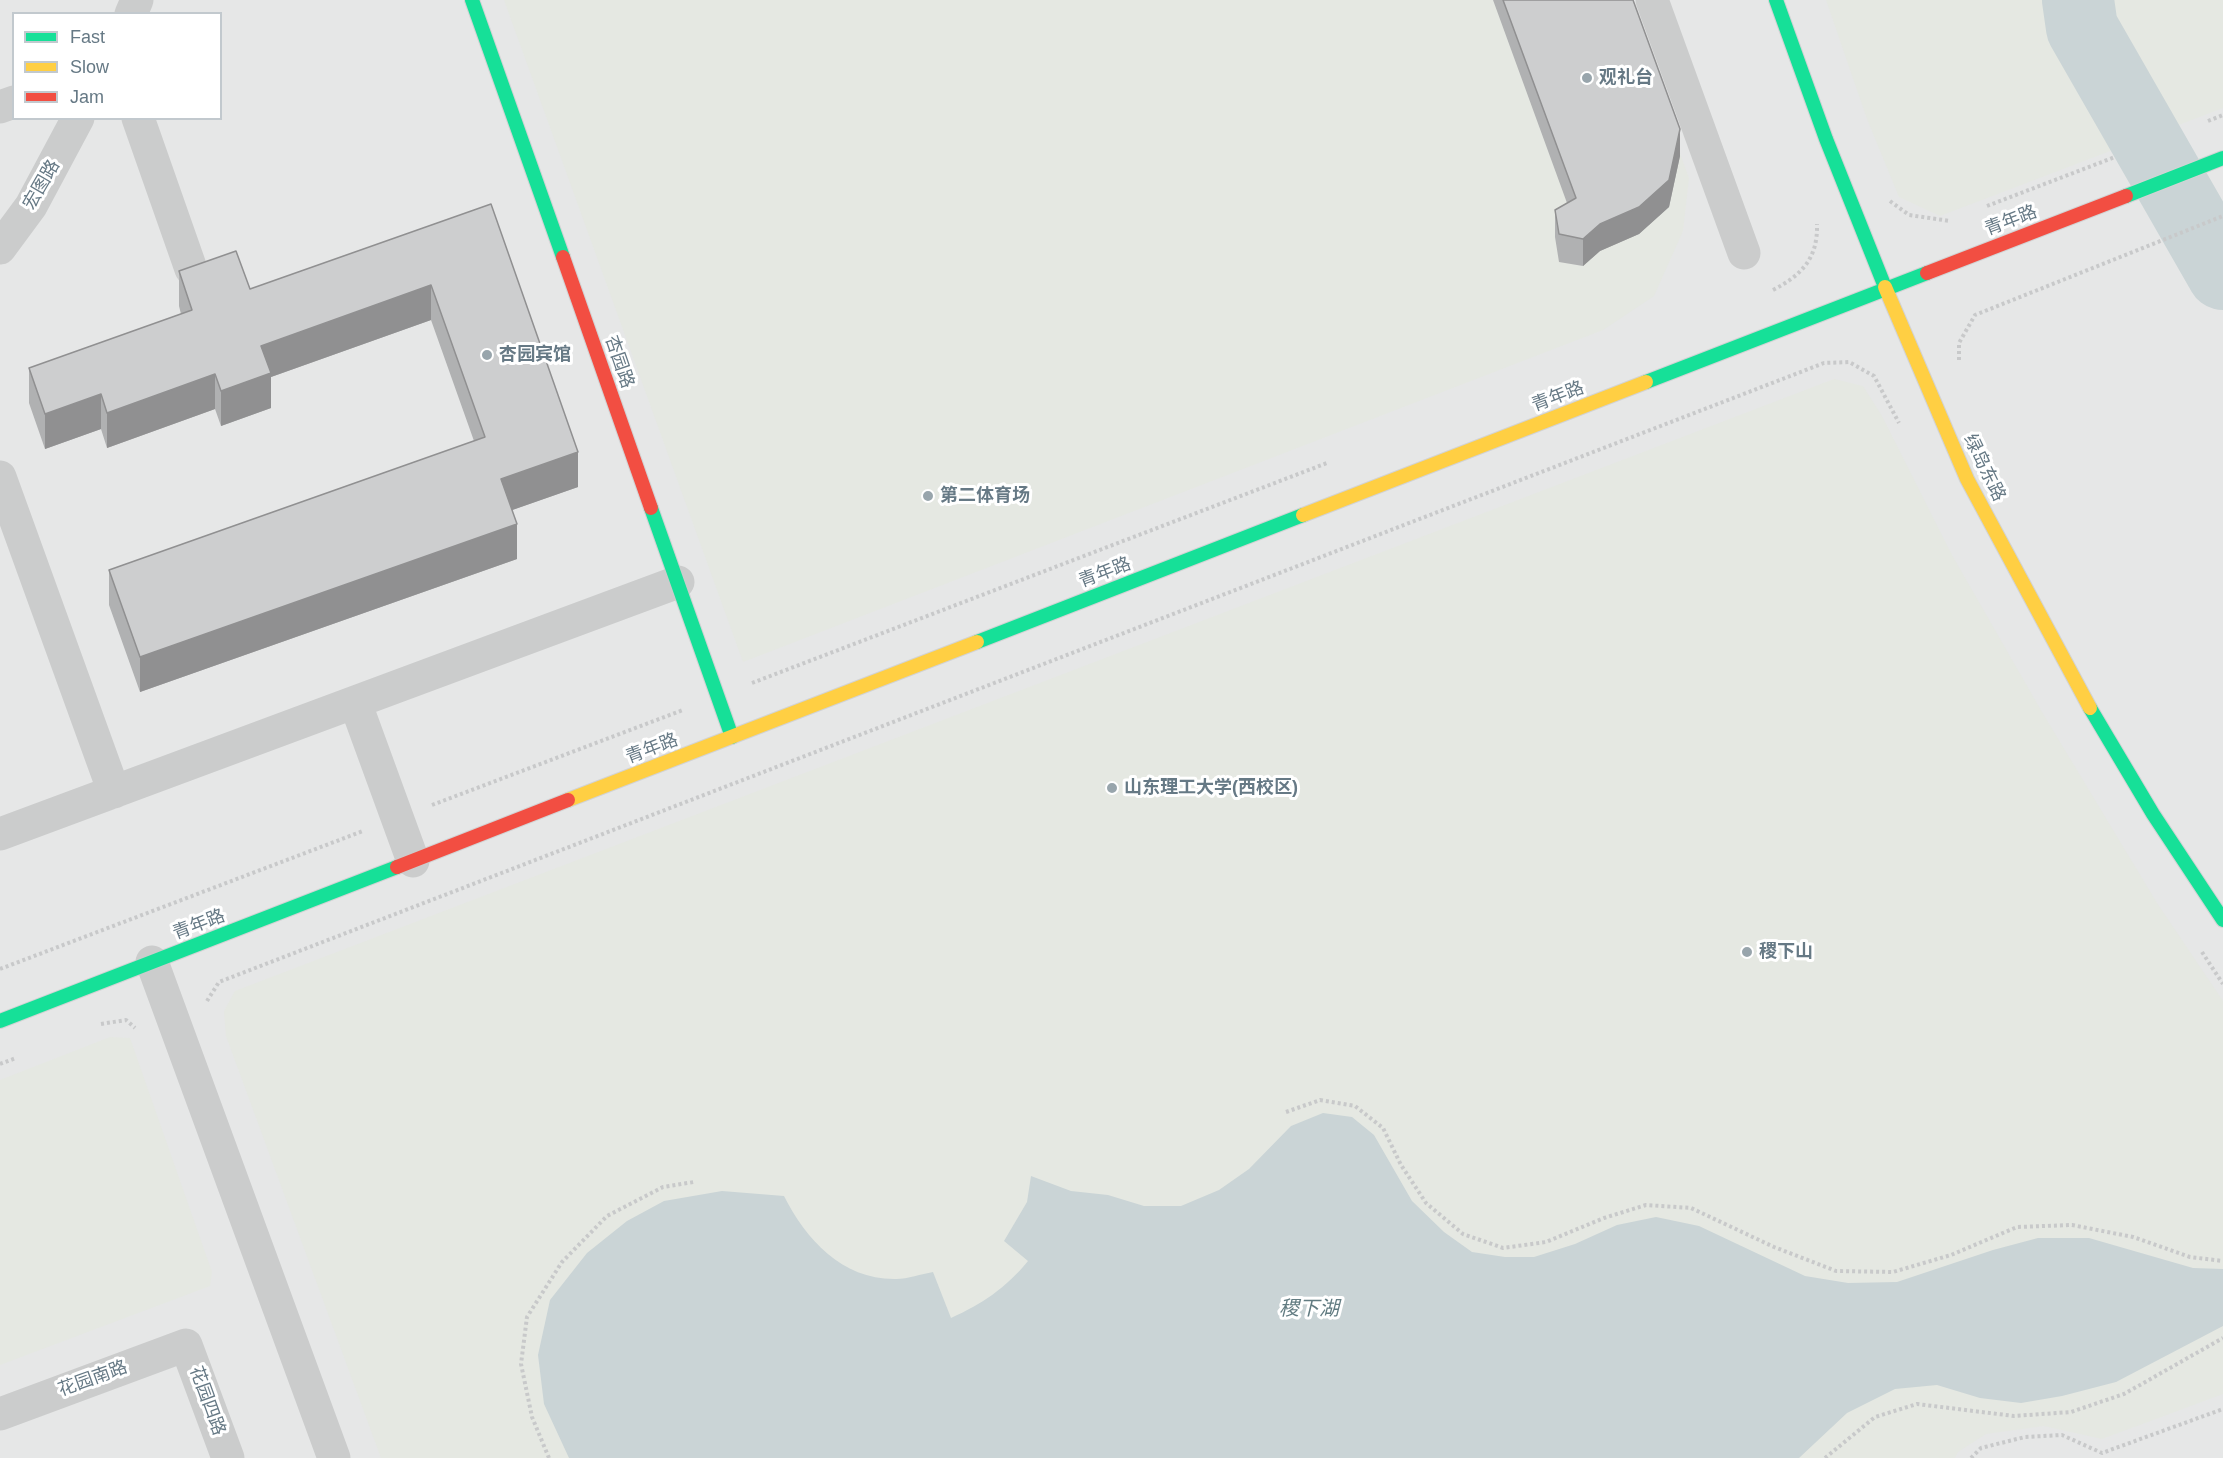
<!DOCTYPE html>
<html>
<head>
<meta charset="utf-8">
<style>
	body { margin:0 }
	#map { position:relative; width:2223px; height:1458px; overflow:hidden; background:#f6f6f5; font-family:Arial,sans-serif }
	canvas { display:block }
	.legend { position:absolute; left:12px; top:12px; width:210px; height:108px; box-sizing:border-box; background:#fff; border:2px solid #c2c9ce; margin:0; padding:8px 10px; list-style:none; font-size:18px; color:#667985 }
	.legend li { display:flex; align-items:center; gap:12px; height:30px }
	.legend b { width:30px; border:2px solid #c2c9ce }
</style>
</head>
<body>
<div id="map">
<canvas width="2223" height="1458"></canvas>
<ul class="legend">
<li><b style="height:8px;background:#16e098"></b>Fast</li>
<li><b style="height:8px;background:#ffcf43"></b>Slow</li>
<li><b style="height:8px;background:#f24e42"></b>Jam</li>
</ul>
</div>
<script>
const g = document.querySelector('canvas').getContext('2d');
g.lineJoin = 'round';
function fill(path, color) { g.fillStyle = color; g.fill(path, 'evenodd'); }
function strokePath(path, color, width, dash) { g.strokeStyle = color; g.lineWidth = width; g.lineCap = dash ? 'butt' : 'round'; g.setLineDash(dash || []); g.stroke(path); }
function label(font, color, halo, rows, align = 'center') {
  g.font = font + ' Arial,"Noto Sans SC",sans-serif'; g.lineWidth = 6; g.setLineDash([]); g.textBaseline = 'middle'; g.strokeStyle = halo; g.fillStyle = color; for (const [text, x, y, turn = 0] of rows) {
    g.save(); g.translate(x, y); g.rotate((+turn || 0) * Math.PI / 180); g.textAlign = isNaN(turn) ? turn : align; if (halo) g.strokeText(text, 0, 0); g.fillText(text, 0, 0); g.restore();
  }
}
fill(new Path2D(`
	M0,0H2223V1458H0ZM14,14H220V118H14Z`), '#e6e7e7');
fill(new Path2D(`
	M504,0H1623L1689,178L1683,231L1654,296L1603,330L743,662Z
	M1826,0H2223V108L1940,216L1899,197L1867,119Z
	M1834,379L1863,386L1882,416L1952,555L2042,712L2157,903L2223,1001V1394L2102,1439L2044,1426L1986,1434L1958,1452L1955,1458H381L226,1036L224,1011L235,991Z
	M110,1037L130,1038L212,1272L210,1286L0,1365V1080Z`), '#e5e8e2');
fill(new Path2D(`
	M1323,1113L1352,1117L1374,1135L1412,1201L1444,1232L1472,1252L1505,1257H1534L1575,1244L1617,1225L1656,1217L1699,1226L1805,1276L1848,1283L1897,1282L1993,1250L2038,1238H2089L2193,1268L2223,1269V1326L2116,1382L2062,1396L2021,1403L1980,1398L1937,1385L1895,1389L1847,1413L1799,1458H569L544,1404L538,1355L550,1300L587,1253L627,1221L664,1201L722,1191L784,1196C806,1240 843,1280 896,1279C908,1279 921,1274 933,1272L951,1318C982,1304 1006,1288 1028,1261L1004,1241L1027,1202L1031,1176L1071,1191L1108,1195L1144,1206H1181L1219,1190L1249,1169L1291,1126Z`), '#cad4d6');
strokePath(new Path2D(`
	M2078,0L2082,28L2223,274`), '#cad4d6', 72);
const fast = new Path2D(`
	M472,0L563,257
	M1776,0L1826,139L1885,287
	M2126,196L2223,158
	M1646,382L1927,273
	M651,508L732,737
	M977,642L1303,515
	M2090,708L2153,814L2223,920
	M0,1021L397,867`);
const slow = new Path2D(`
	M1885,287L1967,479L2090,708
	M1303,515L1646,382
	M568,800L977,642`);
const jam = new Path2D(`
	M563,257L651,508
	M1927,273L2126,196
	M397,867L568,800`);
strokePath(fast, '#d2d3d4', 16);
strokePath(slow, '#d2d3d4', 16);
strokePath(jam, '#d2d3d4', 16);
strokePath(new Path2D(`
	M2208,121L2223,115
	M1890,201L1909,215L1950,221
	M1987,206L2115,157
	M1773,290C1802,275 1818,258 1817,224
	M1959,360V343L1975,315L2223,216
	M752,683L1327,463
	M432,805L683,710
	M2202,952L2223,984
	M0,969L363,831
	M207,1001L219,982L1824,363L1849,362L1874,376L1899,423
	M101,1024L126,1020L135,1028
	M0,1064L16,1058
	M1286,1112L1320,1100L1355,1106L1383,1128L1401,1165L1426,1203L1463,1234L1503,1248L1546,1242L1604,1218L1646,1205L1691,1208L1774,1247L1836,1271L1893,1272L1951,1255L2017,1227L2072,1225L2133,1237L2190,1257L2223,1261
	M549,1458L532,1417L521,1364L527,1317L562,1262L607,1216L663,1187L694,1182
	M1825,1458L1875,1417L1917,1404L2014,1416L2071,1412L2124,1394L2223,1338
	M1971,1458L1981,1448L2025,1437L2062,1435L2102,1453L2223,1409`), '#c8c9ca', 4, [3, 3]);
strokePath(new Path2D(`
	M1652,0L1744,253
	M131,14L137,0
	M0,107L14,102
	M138,118L191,269
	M0,248L31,206L78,118
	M0,477L114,792
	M355,702L413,861
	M0,834L678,582
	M152,962L334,1458
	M0,1414L186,1345L228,1458`), '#cbcccc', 33);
strokePath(fast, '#16e098', 14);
strokePath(slow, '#ffcf43', 14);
strokePath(jam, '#f24e42', 14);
fill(new Path2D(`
	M1493,0H1633L1680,156L1669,207L1639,234L1600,251L1583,266L1559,262L1555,237V210L1567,203Z
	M491,204L578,487L512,510L517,559L140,692L109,605V570L474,441L431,320L271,377V408L221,426L215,409L107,448L101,429L45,449L29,403V368L181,314L179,306V271L250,289Z`), '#b0b1b2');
fill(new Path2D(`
	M1680,129V156L1669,207L1639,234L1600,251L1583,266V239Z
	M431,285V320L271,377V408L221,426V391L261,346Z
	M215,374V409L107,448V413Z
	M101,394V429L45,449V414Z
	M578,452V487L501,514V479Z
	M517,524V559L140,692V657Z`), '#909091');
const building = new Path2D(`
	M1503,0H1633L1680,129L1669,180L1639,207L1600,224L1583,239L1559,234L1555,210L1576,198Z
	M491,204L578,452L501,479L517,524L140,657L109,570L485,437L431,285L261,346L271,373L221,391L215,374L107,413L101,394L45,414L29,368L192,310L179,271L236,251L250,289Z`);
fill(building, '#cdcecf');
strokePath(building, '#909091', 1.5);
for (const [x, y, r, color] of [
	[1587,78,6,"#98a5ac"],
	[487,355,6,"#98a5ac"],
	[928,496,6,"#98a5ac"],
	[1112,788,6,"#98a5ac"],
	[1747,952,6,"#98a5ac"]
]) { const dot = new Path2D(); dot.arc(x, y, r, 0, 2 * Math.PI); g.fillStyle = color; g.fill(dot); strokePath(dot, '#fff', 2); }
label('bold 18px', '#667985', '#fff', [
	["观礼台",1599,78],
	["杏园宾馆",499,355],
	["第二体育场",940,496],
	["山东理工大学(西校区)",1124,788],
	["稷下山",1759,952]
], 'left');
label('18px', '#667985', '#fff', [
	["宏图路",42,185,-60],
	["青年路",2011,221,-21],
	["杏园路",619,362,71],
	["青年路",1558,397,-21],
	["绿岛东路",1984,468,64],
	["青年路",1105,573,-21],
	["青年路",652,749,-21],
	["青年路",199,925,-21],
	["花园南路",93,1379,-20],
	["花园四路",207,1401,70]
]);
label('italic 20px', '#617b81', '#fff', [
	["稷下湖",1309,1309]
]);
</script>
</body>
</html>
